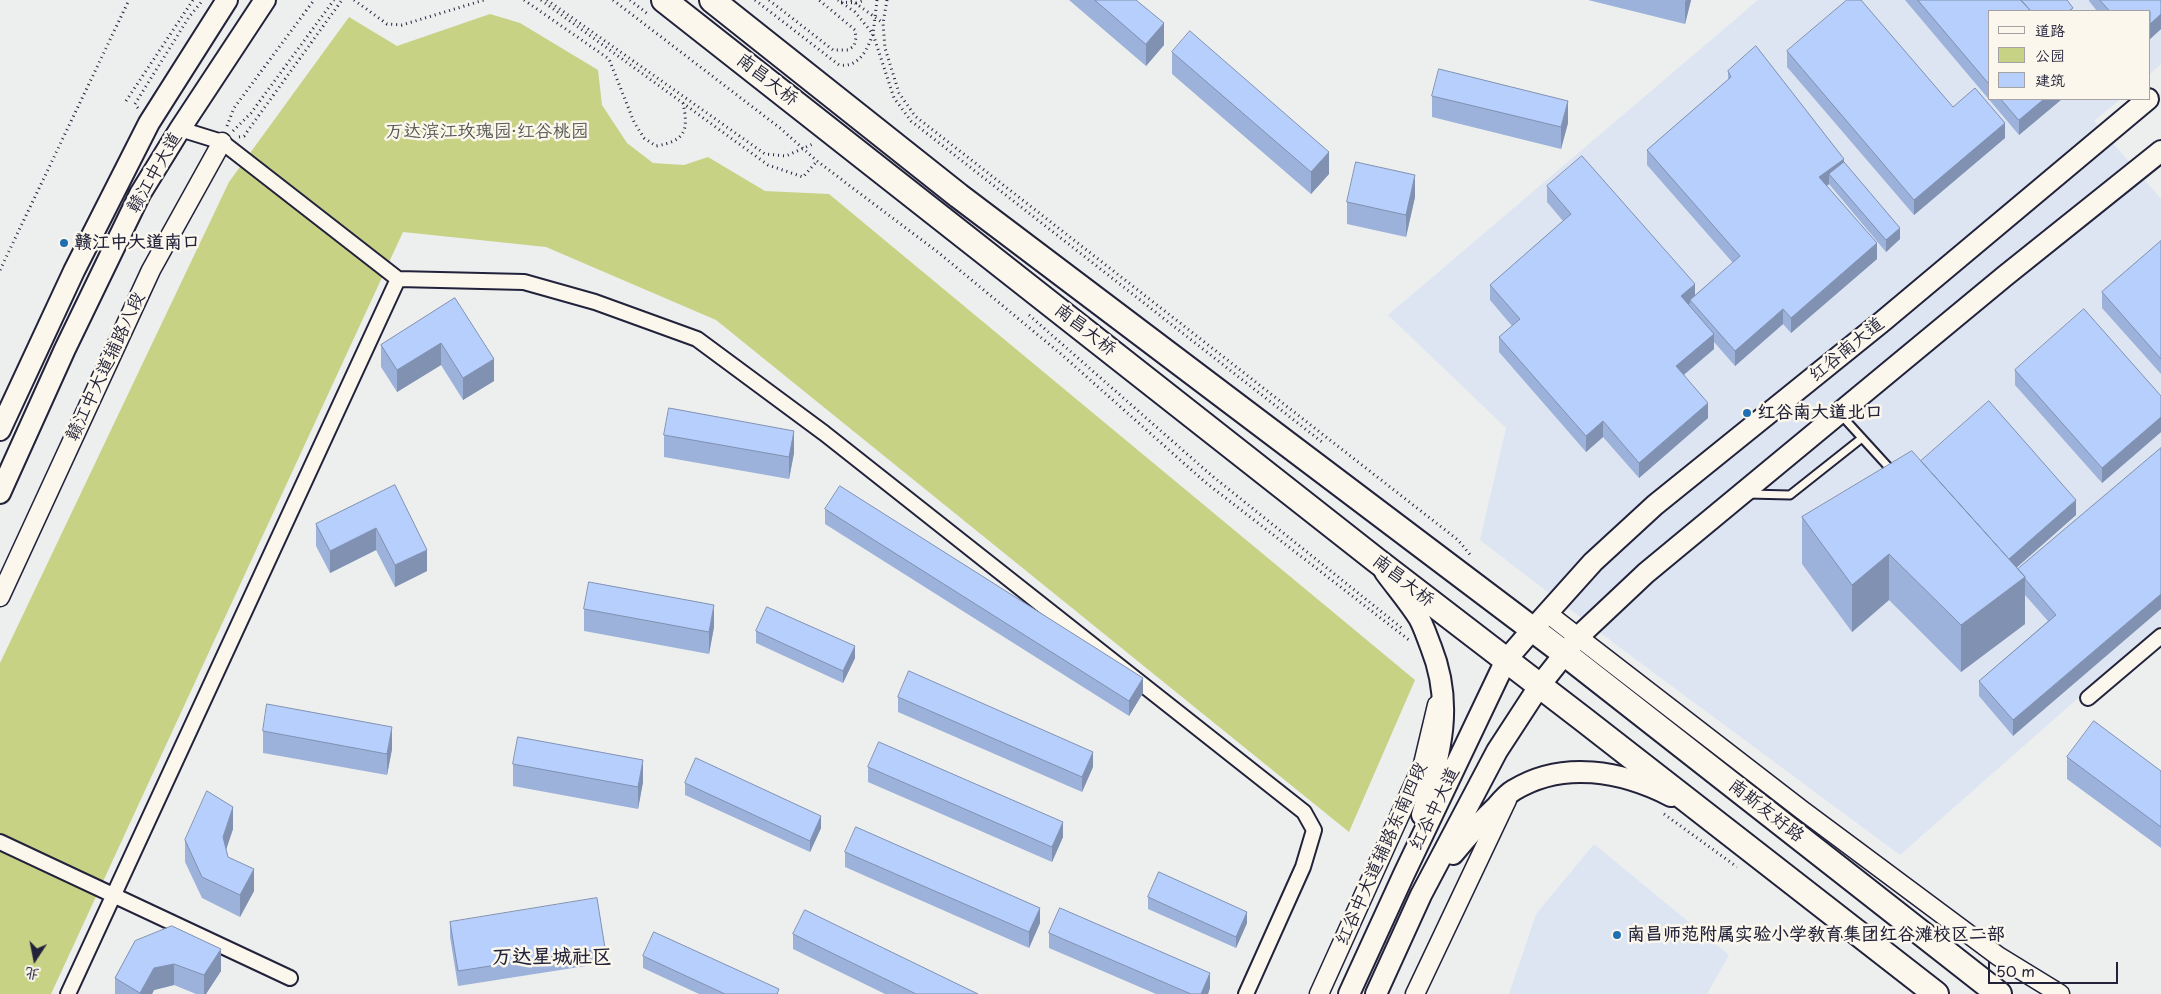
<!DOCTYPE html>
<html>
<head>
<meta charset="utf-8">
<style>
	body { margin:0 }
	#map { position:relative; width:2161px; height:994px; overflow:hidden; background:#edefef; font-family:"Playpen Sans","LXGW WenKai TC",sans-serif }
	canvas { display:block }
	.legend { position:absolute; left:1988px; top:10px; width:162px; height:90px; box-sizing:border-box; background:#fbf7ec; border:1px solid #a4a2a5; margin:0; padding:6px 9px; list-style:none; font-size:15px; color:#22223b }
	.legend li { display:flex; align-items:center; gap:10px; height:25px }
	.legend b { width:25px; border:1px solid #a4a2a5 }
	.north { position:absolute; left:10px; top:934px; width:50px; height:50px; -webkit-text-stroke:4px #fbf7ec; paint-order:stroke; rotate:191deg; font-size:14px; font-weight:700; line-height:20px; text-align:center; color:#22223b }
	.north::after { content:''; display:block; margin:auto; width:18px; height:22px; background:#22223b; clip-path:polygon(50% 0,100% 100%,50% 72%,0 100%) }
	.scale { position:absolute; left:1988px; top:962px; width:130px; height:22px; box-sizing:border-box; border:2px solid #22223b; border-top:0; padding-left:6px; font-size:15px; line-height:18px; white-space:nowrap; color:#22223b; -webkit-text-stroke:4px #fbf7ec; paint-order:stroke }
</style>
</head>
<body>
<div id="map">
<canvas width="2161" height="994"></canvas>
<ul class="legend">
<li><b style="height:6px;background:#fbf7ec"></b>道路</li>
<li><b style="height:14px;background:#c7d285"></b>公园</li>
<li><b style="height:14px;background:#b7cffd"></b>建筑</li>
</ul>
<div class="north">北</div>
<div class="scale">50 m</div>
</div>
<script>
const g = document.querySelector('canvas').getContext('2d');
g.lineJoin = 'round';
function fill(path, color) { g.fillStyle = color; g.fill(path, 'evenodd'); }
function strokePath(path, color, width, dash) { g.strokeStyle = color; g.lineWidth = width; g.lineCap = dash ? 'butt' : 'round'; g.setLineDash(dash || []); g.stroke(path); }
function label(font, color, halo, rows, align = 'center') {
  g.font = font + ' "Playpen Sans","LXGW WenKai TC",sans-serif'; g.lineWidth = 5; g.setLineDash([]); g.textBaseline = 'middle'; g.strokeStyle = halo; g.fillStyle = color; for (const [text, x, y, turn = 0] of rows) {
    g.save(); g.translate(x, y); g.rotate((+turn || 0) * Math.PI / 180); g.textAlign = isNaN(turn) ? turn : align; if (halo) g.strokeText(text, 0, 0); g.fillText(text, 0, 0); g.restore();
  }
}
fill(new Path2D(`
	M1758,0H2161V64L2150,74V11H1990V99H2121L2094,121L2161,199V625L1900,855L1623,650L1480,540L1506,428L1388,315Z
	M1594,844L1729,955L1707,994H1509L1536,914Z`), '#dde5f3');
fill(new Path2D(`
	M490,14L520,23L598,70L602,105L627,143L653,163L684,165L708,157L765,191L829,194L1415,680L1349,832L716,320L546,247L403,232L51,994H0V663L229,182L349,17L397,46Z`), '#c7d285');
const service = new Path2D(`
	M1841,415L1893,472
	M1748,494L1790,495L1862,438`);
const minor = new Path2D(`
	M180,129L222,142L398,279L524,282L595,302L697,339L824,433L1304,812L1314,830L1303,867L1246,994
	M2088,698L2161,636
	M0,842L290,978
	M68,994L398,279`);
const tertiary = new Path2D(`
	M0,597L151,270L222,142
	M1547,613L1802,810L1998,956L2060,994
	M1319,994L1423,764L1437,705
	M1415,994L1507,800`);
const secondary = new Path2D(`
	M0,430L74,271L149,123L227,0
	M0,493L65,349L140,194L180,129L265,0
	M1385,572C1396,587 1409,602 1419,618C1424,627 1427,637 1431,647C1455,707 1439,756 1422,815
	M1453,854C1467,837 1481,821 1497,806C1502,800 1507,794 1514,790C1563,760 1622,771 1671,796
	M1349,994L1404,874L1506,660L1532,630L1593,562L1655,505L1883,321L2148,99
	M1376,994L1421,895L1497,751L1540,685L1578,637L1646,573L2005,276L2161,151`);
const trunk = new Path2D(`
	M664,0L1376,560L1583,719L1936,994
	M712,0L959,196L1564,653L1999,994`);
strokePath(service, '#22223b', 11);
strokePath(minor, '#22223b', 18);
strokePath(tertiary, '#22223b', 21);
strokePath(secondary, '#22223b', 24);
strokePath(trunk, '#22223b', 28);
strokePath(new Path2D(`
	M354,0L387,24L402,25L484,0
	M524,0L609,59L634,122L644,138L656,146C685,141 689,131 683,103
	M541,0L768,165L803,177L817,161
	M547,0L765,154L786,156L815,143
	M613,0L780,128L817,161L939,253L1061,354L1205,482L1409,640
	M630,0L649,15
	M755,0L839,65C859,68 867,50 873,34L855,12L838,0
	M769,0L833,50H848L854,46L856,38L855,30L819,0
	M851,0L883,23
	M877,0L873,34L894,98L911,121L1322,442
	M887,0L883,23L885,48L899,93L915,116L1458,540L1472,557
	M841,2L856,3L865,0
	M126,101L193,0
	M138,108L135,104L189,17L203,0
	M227,126L234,108L314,0
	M233,131L251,113L334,0
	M239,137L244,136L342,0
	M0,270L129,0
	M1029,315L1211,475L1403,629
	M1664,814L1737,867`), '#22223b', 3, [1, 4]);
strokePath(service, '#fbf7ec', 7);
strokePath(minor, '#fbf7ec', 14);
strokePath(tertiary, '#fbf7ec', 18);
strokePath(secondary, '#fbf7ec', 20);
strokePath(trunk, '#fbf7ec', 24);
fill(new Path2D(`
	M1069,0H1136L1164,45L1146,66Z
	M1588,0H1691L1685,24Z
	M1905,0H2067L2073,11H1990V99H2062L2019,135Z
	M2089,0H2161V29L2150,39V11H2097L2089,1Z
	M1787,51L1953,107L2005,138L1914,215L1787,67Z
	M1172,52L1329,174L1311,194L1172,74Z
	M1728,71L1844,162L1900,239L1886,252L1829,184L1827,186L1877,259L1791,333L1783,324L1735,366L1714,342V349L1684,375L1708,418L1639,478L1603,437L1586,452L1499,352V337L1512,326L1490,300V285L1563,221L1547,202V186L1695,295L1733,263L1647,165V150L1728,80Z
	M1432,96L1568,123L1561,149L1432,117Z
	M1415,197L1406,237L1347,224V202Z
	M2161,241V374L2102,308V292Z
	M455,298L494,381L463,400L441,365L397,392L381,367V345Z
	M2015,370L2161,396V432L2102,483L2015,385Z
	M664,435L794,453L789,479L664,457Z
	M2161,448L2013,736L1979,696V681L2048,621L2025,595V624L1961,672L1889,600L1852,632L1802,564V517L1921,461L2076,515L2017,567L2018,569Z
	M395,485L427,571L395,587L376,550L330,573L316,546V524Z
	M825,509L1143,693L1129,716L825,524Z
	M584,609L714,627L709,654L584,631Z
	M756,631L855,658L843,683L756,643Z
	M898,697L1093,767L1082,792L898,712Z
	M263,731L392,749L387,775L263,753Z
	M2067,757L2161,771V848L2067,779Z
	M513,764L643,782L638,809L513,786Z
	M868,767L1063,837L1052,862L868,782Z
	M685,783L821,828L810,852L685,795Z
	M233,829L226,849L228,857L254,891L240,917L202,898L185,862V840Z
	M845,852L1040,923L1029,948L845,867Z
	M1148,897L1247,923L1236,948L1148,909Z
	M450,922L605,948V963L458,986L450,937Z
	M1049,933L1210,988L1208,994H1156L1049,948Z
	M793,934L978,994H885L793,949Z
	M135,941L221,971L206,994H196L174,985L154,990L152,994H115V978Z
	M643,956L779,994H699L643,968Z`), '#9db2da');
fill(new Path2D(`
	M1686,0H1691L1685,24V2Z
	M2161,14V29L2150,39V24Z
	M1164,23V45L1146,66V44Z
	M2044,99H2062L2019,135V120Z
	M1568,101V123L1561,149V127Z
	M2005,123V138L1914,215V200Z
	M1329,152V174L1311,194V172Z
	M1844,159V174H1829V184L1819,192V177Z
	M1415,175V197L1406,237V215Z
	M1900,228V239L1886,252V240Z
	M1877,243V259L1791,333V318Z
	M1695,284V299L1690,300V303L1681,311V296Z
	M1783,309V324L1735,366V351Z
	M1714,334V349L1676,381V366Z
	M441,343V365L397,392V370Z
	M494,359V381L463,400V378Z
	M1708,403V418L1639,478V463Z
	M2161,417V432L2102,483V468Z
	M1603,421V437L1586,452V436Z
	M794,431V453L789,479V457Z
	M2076,500V515L2007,576V560Z
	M376,528V550L330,573V551Z
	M427,550V571L395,587V565Z
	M1889,554V600L1852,632V585Z
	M2025,577V624L1961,672V625Z
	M2161,594V609L2013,736V720Z
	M714,605V627L709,654V632Z
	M855,646V658L843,683V671Z
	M1143,678V693L1129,716V701Z
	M392,727V749L387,775V754Z
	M1093,752V767L1082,792V777Z
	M643,760V782L638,809V787Z
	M233,807V829L223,859V837Z
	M821,816V828L810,852V841Z
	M1063,822V837L1052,862V847Z
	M254,869V891L240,917V895Z
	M1040,908V923L1029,948V932Z
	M1247,912V923L1236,948V937Z
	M221,949V971L206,994H204V975Z
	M174,964V985L154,990L152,994H140L154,968Z
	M1210,973V988L1208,994H1201Z`), '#8091b1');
const building = new Path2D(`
	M1095,0H1136L1164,23L1146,44Z
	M1847,0H1861L1953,107L1975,88L2005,123L1914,200L1787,51Z
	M1918,0H2021L2031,11H1990V85Z
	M2021,0H2067L2073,8L2069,11H2031Z
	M2100,0H2161V14L2150,24V11H2110Z
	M1190,31L1329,152L1311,172L1172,52Z
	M1756,46L1844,159L1819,177L1877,243L1791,318L1783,309L1735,351L1690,300L1740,256L1647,150L1731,77L1728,71Z
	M1439,69L1568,101L1561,127L1432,96Z
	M2001,99H2044L2019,120Z
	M1582,156L1695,284L1681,296L1714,334L1676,366L1708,403L1639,463L1603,421L1586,436L1499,337L1520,319L1490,285L1571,214L1547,186Z
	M1356,162L1415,175L1406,215L1347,202Z
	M1844,162L1900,228L1886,240L1829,174Z
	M2161,241V359L2102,292Z
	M455,298L494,359L463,378L441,343L397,370L381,345Z
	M2084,309L2161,396V417L2102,468L2015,370Z
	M1989,401L2076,500L2009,559L1921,461Z
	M669,408L794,431L789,457L664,435Z
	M2161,448V594L2013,720L1979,681L2056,615L2025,579V577L2018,569Z
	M1912,451L2025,577L1961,625L1889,554L1852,585L1802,517Z
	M395,485L427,550L395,565L376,528L330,551L316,524Z
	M840,486L1143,678L1129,701L825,509Z
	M589,582L714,605L709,632L584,609Z
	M767,607L855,646L843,671L756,631Z
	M909,671L1093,752L1082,777L898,697Z
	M267,704L392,727L387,754L263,731Z
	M2094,721L2161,771V827L2067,757Z
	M518,737L643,760L638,787L513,764Z
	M879,742L1063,822L1052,847L868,767Z
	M696,758L821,816L810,841L685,783Z
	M207,791L233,807L223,837L228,857L254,869L240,895L202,877L185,840Z
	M856,827L1040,908L1029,932L845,852Z
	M1159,872L1247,912L1236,937L1148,897Z
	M597,898L605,948L458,971L450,922Z
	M1060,908L1210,973L1201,994H1191L1049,933Z
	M805,910L978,994H916L793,934Z
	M172,926L221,949L204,975L174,964L154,968L140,993L115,978L135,941Z
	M654,932L779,989L777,994H725L643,956Z`);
fill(building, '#b7cffd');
strokePath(building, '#8091b1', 1);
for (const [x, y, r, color] of [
	[64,243,5,"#1f6fb2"],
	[1747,413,5,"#1f6fb2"],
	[1617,935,5,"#1f6fb2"]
]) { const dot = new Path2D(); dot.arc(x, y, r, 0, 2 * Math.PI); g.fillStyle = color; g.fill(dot); strokePath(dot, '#fbf7ec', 2); }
label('18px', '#22223b', '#fbf7ec', [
	["南昌大桥",767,80,38],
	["赣江中大道",155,173,-60],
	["南昌大桥",1085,330,38],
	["红谷南大道",1847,350,-39],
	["赣江中大道辅路八段",106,367,-65],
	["南昌大桥",1403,581,38],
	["红谷中大道",1435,809,-64],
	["南斯友好路",1766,811,38],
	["红谷中大道辅路东南四段",1382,854,-66]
]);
label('18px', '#545751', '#fbf7ec', [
	["万达滨江玫瑰园·红谷桃园",487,132]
]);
label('bold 18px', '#22223b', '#fbf7ec', [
	["赣江中大道南口",74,243],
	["红谷南大道北口",1757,413],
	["南昌师范附属实验小学教育集团红谷滩校区二部",1627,935]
], 'left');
label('bold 20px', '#22223b', '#fbf7ec', [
	["万达星城社区",552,957]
]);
</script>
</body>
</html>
